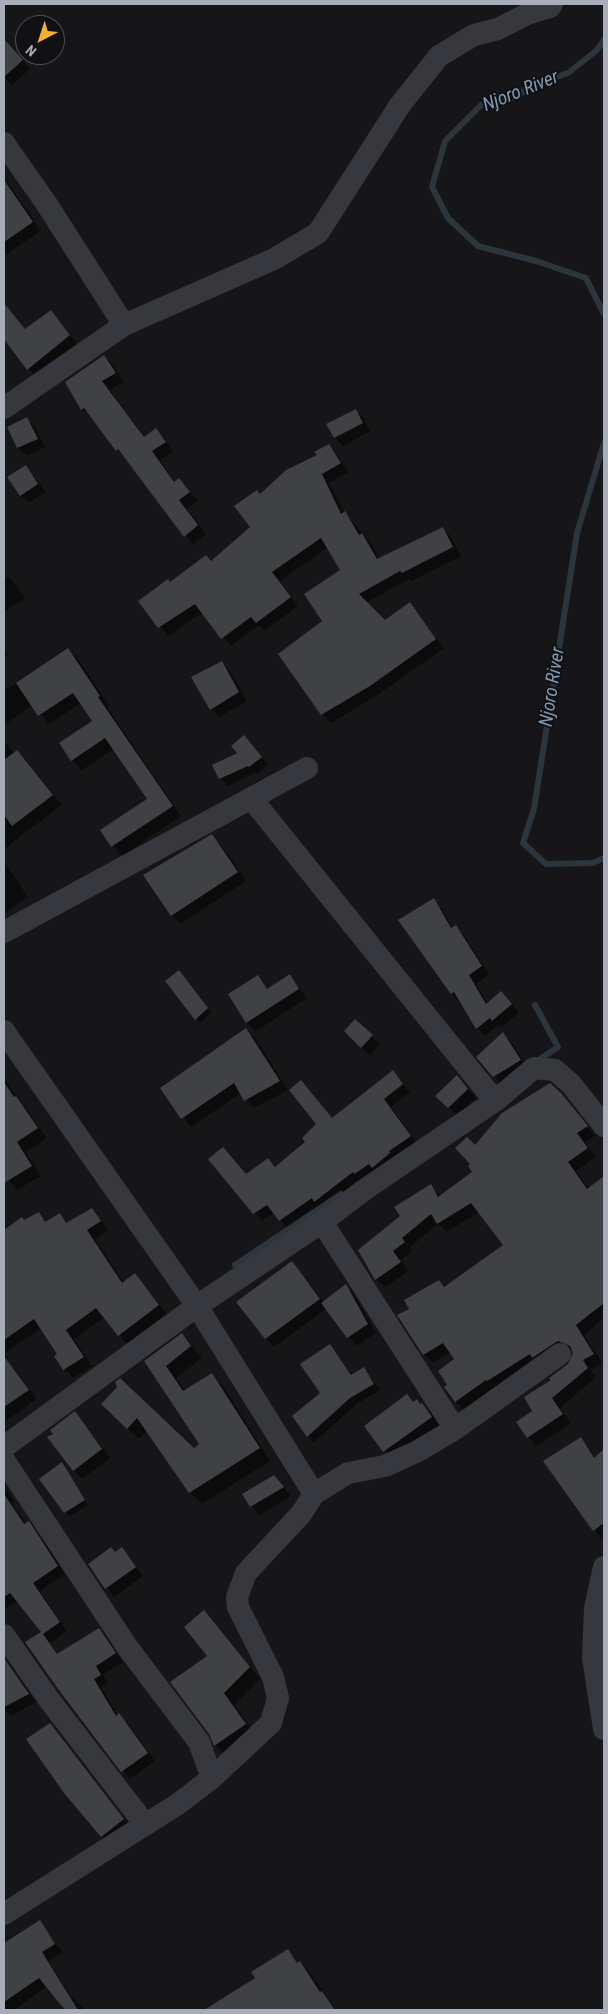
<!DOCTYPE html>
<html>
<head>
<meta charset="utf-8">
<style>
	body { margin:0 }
	#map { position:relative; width:608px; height:2014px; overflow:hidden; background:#161618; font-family:"Roboto Condensed",sans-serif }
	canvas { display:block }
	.frame { position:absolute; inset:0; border:5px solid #a8adb8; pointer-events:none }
	.north { position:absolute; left:15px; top:15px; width:50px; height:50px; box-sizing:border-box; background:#111113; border:1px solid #4d4f55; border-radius:50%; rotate:220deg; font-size:14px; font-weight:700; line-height:20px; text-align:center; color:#a8adb8 }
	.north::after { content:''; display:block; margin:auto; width:18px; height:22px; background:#f2b134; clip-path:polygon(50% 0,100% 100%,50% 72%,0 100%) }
</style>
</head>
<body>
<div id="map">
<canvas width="608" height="2014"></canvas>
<div class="frame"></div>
<div class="north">N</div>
</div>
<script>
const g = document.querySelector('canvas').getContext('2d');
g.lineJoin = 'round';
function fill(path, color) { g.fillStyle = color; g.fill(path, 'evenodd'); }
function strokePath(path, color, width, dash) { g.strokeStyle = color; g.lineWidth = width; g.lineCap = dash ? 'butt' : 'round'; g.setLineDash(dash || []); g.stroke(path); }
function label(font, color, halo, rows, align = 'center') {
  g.font = font + ' "Roboto Condensed",sans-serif'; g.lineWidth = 4; g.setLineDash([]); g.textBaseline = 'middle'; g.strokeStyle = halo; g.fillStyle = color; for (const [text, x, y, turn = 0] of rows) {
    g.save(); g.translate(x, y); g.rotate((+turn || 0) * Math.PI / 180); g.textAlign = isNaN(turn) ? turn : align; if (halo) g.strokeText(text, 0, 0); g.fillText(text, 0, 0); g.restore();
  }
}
fill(new Path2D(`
	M4,40L30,69L12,85L4,77Z
	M4,178L41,231L7,254L4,251Z
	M4,304L26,330L51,311L78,345L37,378L4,338Z
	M104,356L113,365L123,382L110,390L145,437L156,430L164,438L173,451L160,460L175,483L179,480L198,501L187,509L206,534L193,545L92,417L82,409Z
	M355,410L364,419L370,431L343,446L335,437Z
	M27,419L35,427L45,447L27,456L18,448Z
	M329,445L337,454L348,472L329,483L345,513L371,543L380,560L443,528L451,537L461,556L411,581L409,579L366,603L385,622L410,604L444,648L379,694L331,723L322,714L324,621L342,571L328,547L280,581L298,606L265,631L260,625L231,646L203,612L168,636L140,602L211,562L252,527L261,496L318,456Z
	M26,467L46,492L29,503L20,495Z
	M9,577L25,598L4,612V580Z
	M4,648L8,654L4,658Z
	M68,649L78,659L109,706L107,707L181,816L122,856L101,831L148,799L114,749L82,770L72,760L61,744L94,721L81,703L49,724L32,705L4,725V684L7,689Z
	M222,662L230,671L247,701L219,717L211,709Z
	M4,741L14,753L17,751L26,761L62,805L4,849Z
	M251,744L268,765L257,774L256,772L228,786L220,778L214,765Z
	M212,836L229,855L246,881L180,924L172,915Z
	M4,862L28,897L5,913L4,911Z
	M433,900L441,908L453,928L455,927L463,934L489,974L476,984L488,1004L509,1000L519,1013L501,1027L499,1025L484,1036L452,993Z
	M182,976L211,1013L200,1023L196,1019Z
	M258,976L265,984H262L269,995L271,993L266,985L269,989L290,976L307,998L256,1031L247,1023L229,995Z
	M355,1021L380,1044L370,1055L354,1040Z
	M246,1030L255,1038L288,1090L254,1108L241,1093L191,1127L161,1088Z
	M503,1034L511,1042L528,1068L502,1085L478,1057Z
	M393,1072L410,1092L391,1107L418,1145L323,1209L320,1206L288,1228L274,1213L262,1221L210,1159L246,1175L268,1160L276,1167L307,1142L318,1124L301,1081L333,1119Z
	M457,1077L476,1098L457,1116L437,1096Z
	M4,1079L47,1138L26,1152L41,1176L17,1190L4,1174Z
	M561,1094L595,1136L585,1142L596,1157L576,1171L589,1189L604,1177V1318L584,1335L602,1363L591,1370L596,1377L560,1408L571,1423L537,1446L528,1437L534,1411L553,1380L569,1365L574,1353L573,1350L562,1351L463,1410L446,1388L448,1386L456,1360L450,1352L433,1363L424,1354L410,1309L439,1281L445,1287L505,1245L479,1212L447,1232L438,1224L410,1247L412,1251L401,1260L409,1271L385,1287L376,1279L402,1216L430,1186L441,1197L474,1172L472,1164L475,1146Z
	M92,1209L108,1230L95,1239L124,1283L135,1275L167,1314L127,1344L105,1317L74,1339L92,1366L73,1378L56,1357L59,1355L41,1328L4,1354V1260L63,1220L67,1224Z
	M292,1263L324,1302L346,1285L354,1294L376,1333L357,1346L326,1309L274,1347L265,1338Z
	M182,1335L202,1358L176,1378L186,1391L211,1375L223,1386L270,1461L202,1504L190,1492L148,1430L139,1439L114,1416L119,1387L194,1450L201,1444L146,1361Z
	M330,1345L352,1375L364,1368L380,1390L357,1404L314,1442L308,1436L321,1393Z
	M4,1355L37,1399L4,1422V1385L6,1383Z
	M407,1395L414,1403L422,1404L435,1417L443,1430L397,1464L366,1426Z
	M75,1413L110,1458L82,1479L74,1470Z
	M577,1455L604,1492V1542L545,1462Z
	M62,1464L88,1505L69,1516L65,1512Z
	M282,1485L291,1496L260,1515L251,1506Z
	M4,1486L15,1502L12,1504L26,1524L28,1523L36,1531L65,1574L40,1591L67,1631L50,1643L58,1655L99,1629L123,1662L103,1674L108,1683L101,1687L118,1716L127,1723L155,1761L130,1779L62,1692L43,1633L18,1601L4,1609Z
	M121,1549L143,1576L114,1597L90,1564Z
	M204,1612L260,1679L234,1705L256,1736L226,1756L215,1745L211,1733L209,1656Z
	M4,1658L36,1702L11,1716L4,1709Z
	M50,1724L129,1825L108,1842L65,1793Z
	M40,1922L62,1952L49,1961L69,1994L85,2010H67L47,1986L14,2010H4V1940L7,1943Z
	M287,1950L298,1964L300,1962L308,1970L336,2010H221L217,2003L257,1978Z`), '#0007');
strokePath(new Path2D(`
	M604,40L597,50L568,73L541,82L512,98L481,105L445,141L432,187L448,218L478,246L536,261L586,278L604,314
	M604,443L577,533L534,809L523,843L546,864L593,863L604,858
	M535,1005L558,1047L537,1061
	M235,1265L341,1194`), '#2c353c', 6);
fill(new Path2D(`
	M4,39L23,60L4,77Z
	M4,180L33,222L4,242Z
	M4,303L25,329L51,310L70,335L27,370L4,339Z
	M104,355L116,373L102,381L144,437L156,428L166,442L152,451L174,482L179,478L190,492L179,500L198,525L184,537L118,449L116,451L84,408L81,410L65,382Z
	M356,409L363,423L334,438L326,424Z
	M27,417L38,439L17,448L7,427Z
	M329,444L341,463L322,474L341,514L345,511L359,535L362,533L377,559L443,527L453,547L402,573L400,571L359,594L385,620L410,602L436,639L370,686L321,715L278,654L322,621L304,594L340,570L321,538L272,572L291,597L256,623L251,617L221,639L195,604L158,628L138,601L168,579L170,582L206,555L211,561L250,527L234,506L257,490L260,494L286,470L317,455L314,452Z
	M26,465L38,484L20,496L7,477Z
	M68,648L100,696L98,697L173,806L111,847L100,830L147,799L105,738L71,761L59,743L92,721L73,693L38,716L16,683Z
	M222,661L239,692L210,710L191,677Z
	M244,735L262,757L249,767L248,766L219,779L212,765L237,753L231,746Z
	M17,750L53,795L12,826L4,815V760Z
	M212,834L238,872L171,916L143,875Z
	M434,898L451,928L456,925L482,966L469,975L486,1004L501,991L512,1004L492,1021L490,1018L476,1029L454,992L451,994L398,920Z
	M179,970L208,1008L195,1020L165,981Z
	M290,974L299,989L246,1023L228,994L258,975L267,989Z
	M355,1019L373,1035L361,1048L344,1031Z
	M246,1028L280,1081L244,1101L234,1083L181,1119L160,1088Z
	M503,1032L521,1060L493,1077L476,1057Z
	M393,1070L403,1084L384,1099L411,1136L389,1151L390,1153L372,1168L369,1164L354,1174L353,1172L314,1202L312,1198L279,1221L267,1205L253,1214L208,1159L223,1147L246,1174L268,1158L275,1167L305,1142L302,1138L316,1124L289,1090L301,1080L332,1118Z
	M457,1075L468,1089L448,1108L435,1096Z
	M4,1082L14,1097L16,1096L38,1128L17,1142L32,1166L4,1183Z
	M550,1083L561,1093L588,1126L577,1133L588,1148L568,1162L587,1189L604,1176V1303L576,1325L594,1354L583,1360L588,1368L552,1398L563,1414L527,1438L516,1422L532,1411L524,1397L551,1380L549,1378L568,1364L573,1353L570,1346L558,1341L532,1358L530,1354L487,1381L486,1380L455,1402L444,1387L447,1385L438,1371L454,1359L443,1343L423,1355L397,1315L409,1309L404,1300L439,1280L444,1287L503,1245L471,1203L437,1224L431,1214L402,1238L405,1242L393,1251L401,1262L375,1280L358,1250L400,1216L394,1207L431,1184L438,1197L472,1172L468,1166L470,1164L455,1148L467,1137L475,1145L502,1113Z
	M92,1208L101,1221L87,1230L122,1283L135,1273L159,1305L118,1336L96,1308L66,1330L84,1357L63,1370L54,1356L57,1354L34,1319L4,1340V1230L22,1217L24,1220L39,1212L45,1222L60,1213L66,1223Z
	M292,1261L320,1299L265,1339L236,1302Z
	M346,1284L368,1324L347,1338L321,1303Z
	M182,1333L191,1346L166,1366L183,1391L212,1373L260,1448L189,1493L137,1418L127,1429L101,1404L117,1387L115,1382L120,1378L194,1448L199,1444L144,1361Z
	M330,1344L351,1375L364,1367L374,1384L350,1398L307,1437L292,1416L320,1393L300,1364Z
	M4,1356L29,1390L4,1407Z
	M407,1394L413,1402L417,1399L420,1404L422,1403L432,1417L383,1452L364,1426Z
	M75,1411L102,1449L73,1471L47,1437L53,1434L50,1430Z
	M581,1437L594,1458L604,1449V1523L593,1531L543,1461Z
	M62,1462L85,1500L64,1513L39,1479Z
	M274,1475L284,1487L250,1507L242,1494Z
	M4,1494L24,1524L29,1521L58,1566L33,1583L60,1622L43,1634L57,1654L99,1628L116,1653L96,1666L101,1675L94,1679L116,1716L119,1713L148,1753L121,1772L61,1693L25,1642L41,1632L10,1593L4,1597Z
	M111,1547L115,1552L122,1547L136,1567L105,1589L88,1564Z
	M204,1610L250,1667L224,1693L246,1724L214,1746L209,1734L170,1682L207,1656L184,1627Z
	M4,1658L29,1694L4,1707Z
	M50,1723L124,1819L101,1837L64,1793L26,1739Z
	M40,1920L55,1944L42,1952L78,2010H65L39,1978L4,2002V1943Z
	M288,1949L297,1963L300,1961L320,1992L322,1991L335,2010H204L255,1978L251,1972Z`), '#404145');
strokePath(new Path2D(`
	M4,143L46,203L124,325
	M4,408L124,325L274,259L318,233L400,105L439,56L474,35L498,29L527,14L550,7L552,4
	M251,798L495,1101
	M4,932L307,768
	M4,1031L197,1306L314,1494
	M322,1222L455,1429
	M4,1447L197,1306L322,1222L364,1190L495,1101L534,1068L555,1070L571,1084L604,1126
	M4,1460L128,1648L199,1742L212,1778
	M604,1567L595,1608L593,1658L604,1729
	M4,1635L50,1701L144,1823
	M4,1914L178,1804L212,1778L271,1723L278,1698L273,1677L238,1607L237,1597L246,1573L301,1514L314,1494L348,1473L385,1466L418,1451L455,1429L560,1354`), '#37383d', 22);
label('italic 19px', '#7f9bb3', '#111113', [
	["Njoro River",521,92,-22],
	["Njoro River",553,687,-81]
]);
</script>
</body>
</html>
